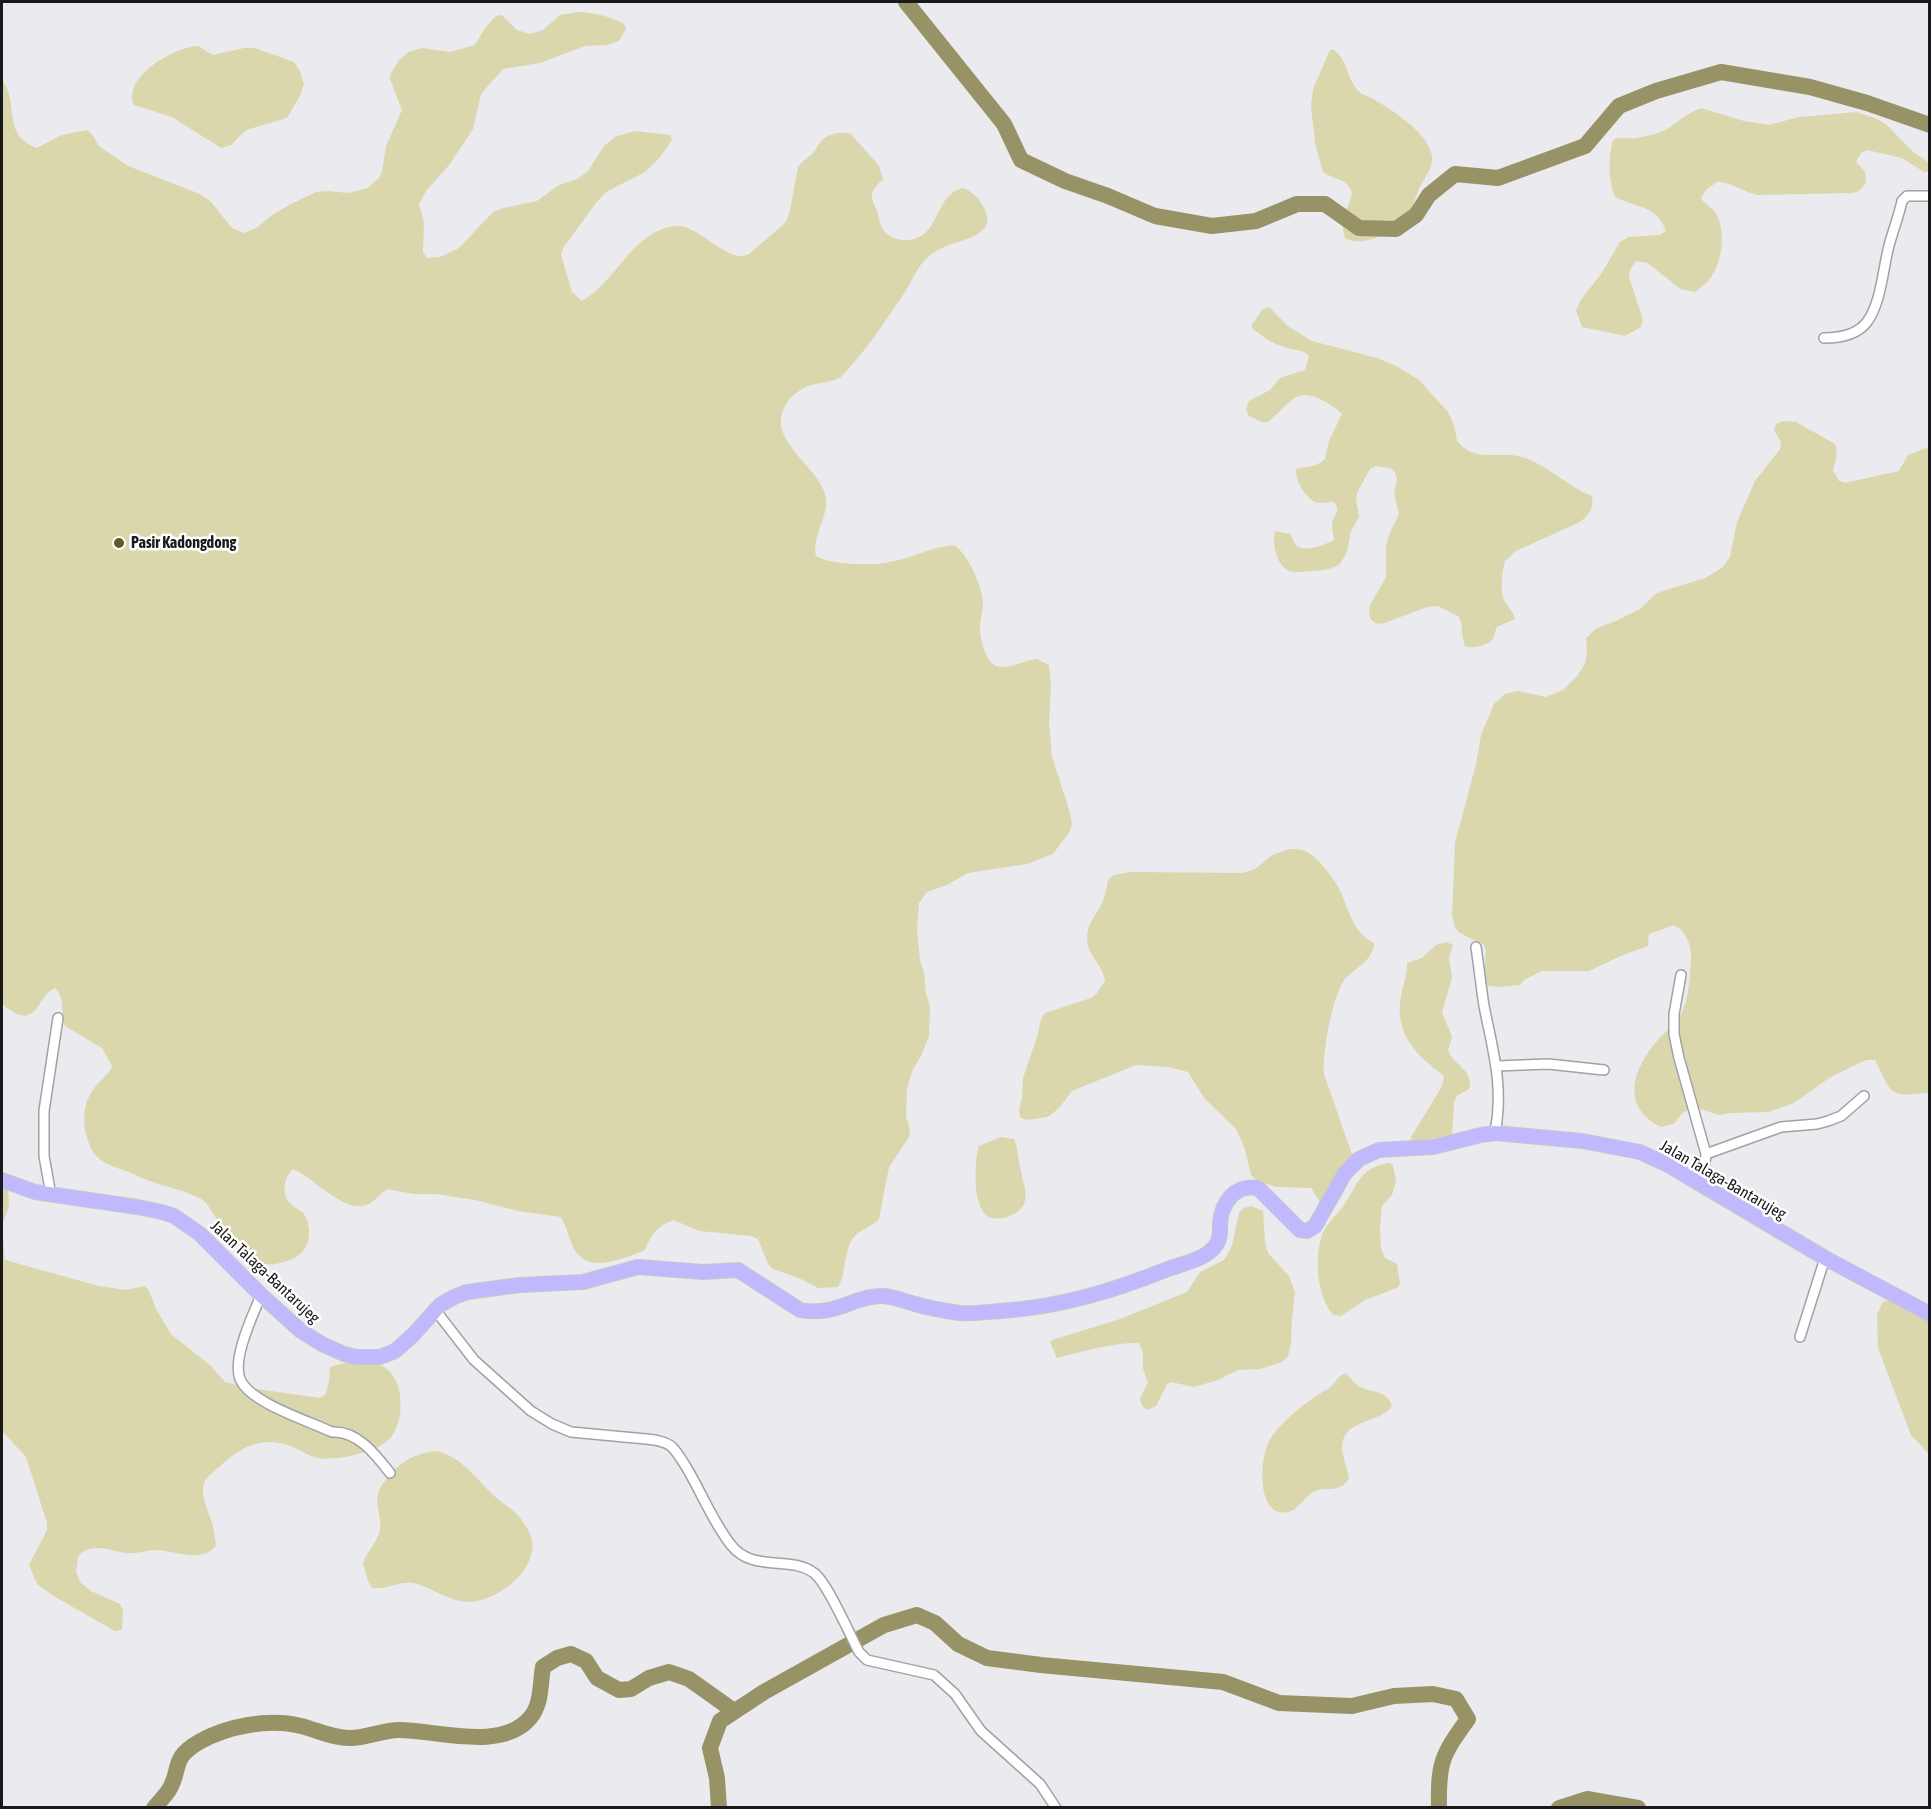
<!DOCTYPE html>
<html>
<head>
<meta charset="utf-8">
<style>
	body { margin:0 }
	#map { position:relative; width:1931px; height:1809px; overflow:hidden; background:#eaeaef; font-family:"Asap Condensed",sans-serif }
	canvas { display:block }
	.frame { position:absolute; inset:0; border:3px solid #1a1a1c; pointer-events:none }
</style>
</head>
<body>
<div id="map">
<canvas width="1931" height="1809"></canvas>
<div class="frame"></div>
</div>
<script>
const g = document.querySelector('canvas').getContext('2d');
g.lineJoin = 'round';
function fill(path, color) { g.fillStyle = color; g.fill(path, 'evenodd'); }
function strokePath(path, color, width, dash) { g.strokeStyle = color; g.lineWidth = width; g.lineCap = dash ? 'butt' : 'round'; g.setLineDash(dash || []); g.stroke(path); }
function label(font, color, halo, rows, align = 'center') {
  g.font = font + ' "Asap Condensed",sans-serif'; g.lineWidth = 5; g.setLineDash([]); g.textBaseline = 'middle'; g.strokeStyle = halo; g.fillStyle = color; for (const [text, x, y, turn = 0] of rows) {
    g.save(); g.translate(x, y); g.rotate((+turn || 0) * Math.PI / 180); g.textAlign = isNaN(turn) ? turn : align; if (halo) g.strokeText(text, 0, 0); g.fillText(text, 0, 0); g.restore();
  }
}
fill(new Path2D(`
	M579,12C594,13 611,16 624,24L626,29L619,41L607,45L585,46L540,63L503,69L481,94L473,129L450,164L426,191L419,204L424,223L423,252L427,258L440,257L459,248L493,212L504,208L537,201L559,185L577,179L588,171L604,146L615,137L634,131L670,135L672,140L660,157L645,172L606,192L596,203L563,248L561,255L572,292L582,301C617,282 630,233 674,226C698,223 729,266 749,254L786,222L790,210L798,167C802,161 808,158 813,153C817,149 818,144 822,140C829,134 842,131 851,134L879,166L883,179C879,184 873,188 872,194C871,199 875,206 877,211C879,218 880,228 886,233C892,240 908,242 917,238C940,229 935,197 962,188C974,190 990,210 987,223C984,237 955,242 944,247C937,250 930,254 925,260C915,270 911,284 903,295C884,323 865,352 841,377C830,384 815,381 802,389C794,394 788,399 784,408C768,441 817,465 825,494C831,515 811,535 816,556C831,565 872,566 890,562C912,558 931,547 954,545C968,554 981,584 983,601C983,611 980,619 980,629C980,639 986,662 996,666C1009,670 1024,660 1037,659L1049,665L1051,685L1049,722L1052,757L1069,809L1072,824L1070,831L1053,854L1027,864L968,873L947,885L927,892L919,903L917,931L920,960L924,973L926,993L930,1006L929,1036L921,1056L913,1069L907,1088L906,1117L910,1129L909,1137L889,1167L879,1219C871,1228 861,1228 853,1238C843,1253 847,1272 838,1287L818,1288L799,1278L773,1269L768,1264L758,1239L751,1236L700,1231L673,1220C657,1226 651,1235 645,1250C625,1258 588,1275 574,1249C569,1238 567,1228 561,1217L518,1211L475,1200L436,1194H414L387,1189C381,1193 376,1200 369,1204C344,1216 314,1176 292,1169C284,1180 280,1195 292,1205C295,1208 300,1210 303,1213C313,1226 311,1249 296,1257C287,1262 271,1267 261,1263C246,1258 225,1231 216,1218C211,1212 209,1205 203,1200C186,1190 165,1187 147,1180C140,1178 133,1173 126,1171C114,1167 99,1163 92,1150C82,1130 80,1104 96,1086C102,1078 108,1076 112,1066L102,1048L65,1026C59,1010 67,1002 55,988C35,997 38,1034 2,1004V80C21,106 0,133 37,148L61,135L87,130L92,134L99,146L128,166L200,194L211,202L232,228L244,233L256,228L272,215L291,204L316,192L328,191L348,193L368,188L379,178L382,172L386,146L402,110L390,79L391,73L399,60L409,52L422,48L450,52L475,45L485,28L496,16L502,15L517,30L530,34L543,30L560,15Z
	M198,46L213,55L244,48H255L294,62L300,71L304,84L301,94L287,118L246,130L231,145L221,148L172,117L134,105C122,77 174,47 198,46Z
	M1333,49C1349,60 1347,84 1362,94C1366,96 1371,97 1375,100C1392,110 1425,131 1431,152C1435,165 1427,174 1421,185C1416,194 1414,206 1408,214C1398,231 1363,249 1345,238C1339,218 1349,210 1352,192C1347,178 1334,180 1323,172L1315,143L1311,106L1313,89L1330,50Z
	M1701,108L1744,121L1769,125L1799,117L1856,112L1875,118L1887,125L1912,151L1927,161L1929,165V171L1924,172L1902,158L1867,150L1861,153L1856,162L1865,172L1866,183L1859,191L1852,193L1758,195C1743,192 1731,182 1717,182L1707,189L1701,198C1705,205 1713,207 1717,215C1726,234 1722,268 1706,283C1703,286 1698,289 1695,292L1680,289L1648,263L1636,261L1630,270L1629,277L1643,320L1641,327L1625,336L1582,327L1576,311L1580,301L1601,274L1620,242L1629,237L1660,235L1666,231C1657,205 1637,208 1615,197C1608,179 1608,159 1613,140C1621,135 1628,140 1636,138C1647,136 1659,134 1669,128C1682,119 1686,114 1701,108Z
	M1269,307L1289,327L1312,341L1377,358L1396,366L1419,380L1448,412L1454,425L1457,441C1475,463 1495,451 1518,456C1545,462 1566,486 1592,496C1594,508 1589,515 1580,522L1516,551L1505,561C1502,572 1499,591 1505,602C1509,608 1513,611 1515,619L1497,627C1495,630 1495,634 1494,637C1490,646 1472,649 1465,646C1461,635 1463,625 1459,617L1438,606L1427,607L1382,624L1375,623L1370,618L1369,607L1386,577V546L1390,532L1399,514L1394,493L1397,479L1395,472L1390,468L1376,466L1370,469L1358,491L1356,498L1359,517L1351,531L1347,552L1340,564C1332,570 1322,570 1312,571C1306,571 1298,573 1293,572C1277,570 1272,544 1275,531L1290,534C1293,538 1294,545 1299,547C1308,552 1326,544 1334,540C1334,535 1332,530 1332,525C1332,515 1342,512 1334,502C1329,502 1320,504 1315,502C1305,497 1295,480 1296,469C1308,465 1314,469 1325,459L1329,441L1342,414C1336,408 1329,404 1322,400C1293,386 1289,406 1268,422H1262L1249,416L1246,410L1249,401L1270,390L1280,378L1305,370L1309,356C1303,350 1295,350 1287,348C1274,344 1262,337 1252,328V324L1263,309Z
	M1783,421L1796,422L1835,444C1839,454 1835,460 1833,470L1839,481L1845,483L1899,471L1908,455L1926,448L1929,449V1093C1889,1097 1892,1095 1875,1060H1867L1853,1066L1829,1078L1794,1103L1768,1112L1732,1113L1719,1115L1694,1107L1682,1113L1674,1124L1661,1127C1621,1107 1632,1071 1656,1042C1663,1033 1676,1025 1681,1014C1689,998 1690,978 1691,960C1692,946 1687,932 1674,925L1649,934L1648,946L1623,955L1589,971H1542L1524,980L1520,985L1499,987L1483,985L1486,951L1484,945L1460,933L1455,928L1452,915L1455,843L1476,764L1481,735L1494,704L1505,694L1518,691L1546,697L1563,690L1578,675L1585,664L1587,652L1586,638L1597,628L1616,621L1640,609L1657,593L1705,578L1722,568L1730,557L1737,522L1755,481L1780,449L1781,442L1774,430L1776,424Z
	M1290,849C1297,849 1303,849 1309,853C1319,859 1337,882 1341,893C1350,912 1353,933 1374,943C1373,963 1352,968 1343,982C1332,1000 1322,1053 1324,1074L1353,1157L1328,1194L1320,1202L1311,1188L1276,1187L1256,1180L1251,1175L1245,1149L1236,1129L1204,1098L1188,1072L1168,1067L1136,1065L1072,1091L1059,1108L1048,1117L1026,1120L1020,1117L1019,1110L1022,1098L1023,1078L1037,1037L1041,1019L1045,1013L1091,998L1097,993L1105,981C1103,964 1087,956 1087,938C1087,926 1094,917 1100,907C1105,898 1106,890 1108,880L1113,875L1131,872L1243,873L1255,869L1272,855Z
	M1446,942L1453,945L1449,958L1452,978L1442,1012L1452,1037L1448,1050C1453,1066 1475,1070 1469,1089L1457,1096L1454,1102L1452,1135L1418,1141H1411V1137L1441,1088L1444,1079L1443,1075C1415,1055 1394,1032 1401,996C1403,986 1408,973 1407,963L1422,958L1436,945Z
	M1001,1137L1014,1139C1018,1148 1018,1157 1020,1167C1024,1188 1035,1208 1007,1217C1002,1219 994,1219 989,1217C972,1209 974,1161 979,1146Z
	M1389,1163L1393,1165L1396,1181L1392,1195L1382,1206L1380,1227L1381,1249L1385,1258L1397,1264L1400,1284L1397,1288L1365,1300L1341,1316L1333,1315C1317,1296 1314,1259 1322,1235C1326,1224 1337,1215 1344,1205C1357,1186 1360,1167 1389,1163Z
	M2,1184L8,1186L9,1207L2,1225L5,1260L99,1286L126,1290L145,1286L149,1291L156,1309L171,1334L211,1366L225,1382L250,1388L320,1398L326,1394L329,1381L330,1367C346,1362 372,1356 387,1369C406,1384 405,1429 385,1443C370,1453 336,1461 318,1458C310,1457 301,1450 293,1447C263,1435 241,1446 219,1467C213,1472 203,1479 203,1488C202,1499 209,1513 212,1523C214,1531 215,1538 216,1546C200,1564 175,1550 154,1550C145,1551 135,1554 126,1553C109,1551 90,1541 78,1557L76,1572L81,1583L91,1591L120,1604L123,1610L122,1630L115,1631L55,1597L37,1584L29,1565L47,1530V1523L26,1457L2,1431Z
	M1251,1206L1263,1211L1265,1243L1268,1253L1289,1276L1295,1292L1292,1318L1291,1343L1288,1356L1282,1362L1260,1369L1238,1370L1218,1380L1194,1387L1171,1382L1167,1384L1156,1406L1147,1410L1142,1406L1140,1399L1148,1382L1143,1369V1353L1139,1343C1111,1343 1084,1351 1057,1358L1050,1342L1052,1340L1120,1319L1187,1292L1200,1272L1224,1260L1232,1246L1239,1213L1244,1208Z
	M1886,1301H1896L1929,1314V1454L1911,1435L1878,1348L1877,1314L1883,1302Z
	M1346,1373C1350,1378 1355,1384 1360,1387C1373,1393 1387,1390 1392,1406C1380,1424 1344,1418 1342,1446C1342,1457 1347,1467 1349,1478C1340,1495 1326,1485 1313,1492C1304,1497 1299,1510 1288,1512C1257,1518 1260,1463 1267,1446C1274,1426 1308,1400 1326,1390C1335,1386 1336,1376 1346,1373Z
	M435,1451C457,1454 474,1475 489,1491C500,1503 517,1510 525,1525C530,1532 534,1542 532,1551C528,1577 495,1601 469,1602C449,1602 432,1587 413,1583C399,1581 386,1590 372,1588L368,1581L363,1563C367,1551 377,1543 380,1530C382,1518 375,1505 378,1493C379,1488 382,1485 385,1481C398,1463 413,1454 435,1451Z`), '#dbd7ad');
strokePath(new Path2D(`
	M906,2L1004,124L1021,160L1065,181L1108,196L1155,216L1212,226L1256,221L1297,204H1325L1359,228L1396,229L1416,215L1429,195L1455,174L1498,178L1585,146L1619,106L1656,91L1721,72L1810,87L1867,103L1930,125
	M154,1808C159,1802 165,1796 169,1790C182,1768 170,1759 199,1742C227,1726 269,1718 301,1726C317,1730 332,1738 349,1738C365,1739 382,1730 399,1730C436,1730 501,1752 530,1718C542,1704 540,1684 543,1667L557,1658L571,1654L586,1661L597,1678L619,1690L631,1689L649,1678L669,1672L689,1679L734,1711
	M719,1808L717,1778L710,1748L720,1721L764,1692L884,1625L917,1615L935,1623L958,1644L987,1658L1041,1665L1223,1682L1279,1703L1352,1706L1394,1696L1433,1694L1456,1699L1468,1719C1442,1755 1438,1762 1439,1808
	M1559,1808L1587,1799L1638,1808`), '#989366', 16);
const minor = new Path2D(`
	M1824,338C1839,338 1857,335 1867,322C1882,302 1883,265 1890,242C1894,228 1899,215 1902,201L1907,196H1930
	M1476,947C1479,967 1481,987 1484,1006C1493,1051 1504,1087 1495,1133
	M1681,975L1674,1014V1034L1679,1058L1706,1154L1704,1170L1697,1182
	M1497,1066L1548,1064L1604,1070
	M1706,1154L1781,1127L1817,1124L1828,1121L1841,1116L1864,1096
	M51,1195L44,1156V1111L58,1018
	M261,1295C253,1315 232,1358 240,1379C250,1403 309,1421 332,1432C357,1430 376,1455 390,1473
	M436,1311L474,1360L531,1411L552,1424L571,1432L646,1439C655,1440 665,1441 672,1447C677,1452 681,1459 685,1465C701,1491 712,1521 731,1545C753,1573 790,1555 814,1573C827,1582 850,1635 859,1652L867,1660L934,1675L955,1694L981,1731L1040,1784L1056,1808
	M1800,1337L1825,1258`);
const primary = new Path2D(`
	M2,1180L35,1192L137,1207L162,1212L174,1216L200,1234L261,1295L301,1331L322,1344L344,1354L356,1357H380L395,1351L413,1335L440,1305L454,1297L467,1292L520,1285L583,1282L638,1267L703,1272L738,1270L800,1310C837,1317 854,1295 884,1296C894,1297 905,1301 915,1304C929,1308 945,1311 960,1313C973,1314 987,1312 1001,1311C1060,1307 1113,1291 1168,1269C1182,1264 1207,1259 1216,1245C1221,1238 1220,1231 1220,1223C1222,1202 1235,1184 1258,1188L1300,1230L1307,1231L1315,1226L1345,1173L1359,1159L1379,1150L1433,1147L1481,1135L1495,1133L1582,1141L1640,1152L1670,1166L1825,1258L1930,1314`);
strokePath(minor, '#a1a1a6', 12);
strokePath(primary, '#c8c8c9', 16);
strokePath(minor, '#fff', 9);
strokePath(primary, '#c1b9fe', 14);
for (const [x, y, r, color] of [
	[119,543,6,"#605a27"]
]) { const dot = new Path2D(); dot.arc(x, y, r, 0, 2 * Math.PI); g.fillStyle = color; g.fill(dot); strokePath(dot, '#fff', 2); }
label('bold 16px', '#1a1a1c', '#fff', [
	["Pasir Kadongdong",131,543]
], 'left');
label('16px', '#1a1a1c', '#fff', [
	["Jalan Talaga-Bantarujeg",1723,1180,30],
	["Jalan Talaga-Bantarujeg",265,1272,43]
]);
</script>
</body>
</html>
